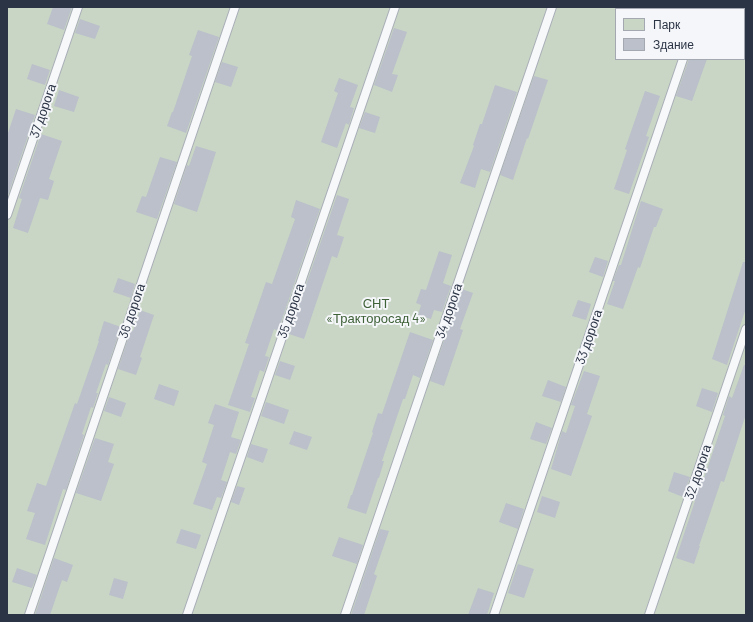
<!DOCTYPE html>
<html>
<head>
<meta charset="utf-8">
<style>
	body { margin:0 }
	#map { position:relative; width:753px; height:622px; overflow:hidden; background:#e4e7ec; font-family:Barlow,sans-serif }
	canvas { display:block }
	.frame { position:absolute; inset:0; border:8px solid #2b3445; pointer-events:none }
	.legend { position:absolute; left:615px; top:8px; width:130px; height:52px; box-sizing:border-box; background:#f4f6f9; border:1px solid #a4a8b1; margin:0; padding:5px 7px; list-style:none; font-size:12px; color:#2b3445 }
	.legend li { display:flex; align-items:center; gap:8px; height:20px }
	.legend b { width:20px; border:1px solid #a4a8b1 }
</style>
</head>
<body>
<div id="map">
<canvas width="753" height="622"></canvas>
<div class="frame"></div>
<ul class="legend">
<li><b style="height:11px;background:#c9d6c5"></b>Парк</li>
<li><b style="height:11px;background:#bbc0ca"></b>Здание</li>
</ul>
</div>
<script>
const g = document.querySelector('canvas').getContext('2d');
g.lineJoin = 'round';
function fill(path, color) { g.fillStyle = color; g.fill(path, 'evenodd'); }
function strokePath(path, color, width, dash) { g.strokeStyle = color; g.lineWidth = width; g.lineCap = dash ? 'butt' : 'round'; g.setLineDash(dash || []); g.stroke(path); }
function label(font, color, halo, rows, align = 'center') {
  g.font = font + ' Barlow,sans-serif'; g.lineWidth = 4; g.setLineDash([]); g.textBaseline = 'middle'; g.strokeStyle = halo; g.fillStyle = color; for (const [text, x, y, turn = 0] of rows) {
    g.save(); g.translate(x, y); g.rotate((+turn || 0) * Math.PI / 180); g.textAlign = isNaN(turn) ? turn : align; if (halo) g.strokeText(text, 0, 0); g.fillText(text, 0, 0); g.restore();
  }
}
fill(new Path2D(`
	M7,7H746V615H7ZM616,9H744V59H616Z`), '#c9d6c5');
fill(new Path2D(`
	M53,7H72L64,30L47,24Z
	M80,19L100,26L95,39L75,33Z
	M394,28L407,32L392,74L398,75L392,92L374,85Z
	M198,30L219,37L186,133L167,126L172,112H173L192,56L189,55Z
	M689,59H707L692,101L676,96Z
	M222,62L238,67L231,87L215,82Z
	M32,64L50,70L45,85L27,79Z
	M534,76L548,80L528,139L527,138L513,180L500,175Z
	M339,78L358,85L350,107L354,108L349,125L346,123L337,148L321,142L338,93L334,91Z
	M495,85L517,92L490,172L481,169L475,188L460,183L474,146L473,145L480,124H482Z
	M59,90L79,97L74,112L54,106Z
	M645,91L660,96L646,136L649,137L629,194L614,189L627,150L625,149Z
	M16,109L35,115L8,195L7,194V136Z
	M365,112L380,117L375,133L359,128Z
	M41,134L62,141L49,179L54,181L48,200L40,198L28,233L13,228L22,199L19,198Z
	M196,146L216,152L197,212L174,204L187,165L189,166Z
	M160,157L177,162L157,219L136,212L142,196L146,197Z
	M337,195L349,199L337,235L344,237L337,258L332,256L304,339L289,334Z
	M296,200L320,209L278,331L274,329L265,356L269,357L264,372L260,370L251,397L255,398L250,412L228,405L249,344L245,343L266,282L272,284L295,219L291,217Z
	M641,201L663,209L656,227H654L640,268L638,267L623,309L607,304L615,281H613L619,265H621Z
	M439,251L452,255L443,283L451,286L442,312L434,310L431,319L418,315L421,305L416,303L421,289L426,290Z
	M595,257L608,261L603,277L589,272Z
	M743,262H746V308L727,365L712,359Z
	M118,278L135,284L131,298L113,292Z
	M462,289L473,293L460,329L463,330L444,386L430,381Z
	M578,300L591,304L586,320L572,316Z
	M140,310L154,315L140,357L142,358L136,375L118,369L131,330L133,331Z
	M104,321L121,327L108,365L106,364L96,393H98L93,408L91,407L82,434L84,435L66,490L63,489L45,545L26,539L35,513L27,511L37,483L46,486L75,403L77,404L99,341H98Z
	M410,332L433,340L420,378L413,375L405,399H403L382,461H384L379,478H378L366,514L347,508L351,495H352L373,433L372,432L378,413L382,414Z
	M280,361L295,366L290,380L275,375Z
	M744,365H746V414L724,482L721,481L699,546H700L694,564L676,558L695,501L694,500L700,480L703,481L725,416L723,415L729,396L732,398Z
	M584,371L600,376L587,414L592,416L571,476L551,469L562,431L566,433L575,406L571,405Z
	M548,380L566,387L561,402L542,396Z
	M159,384L179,391L174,406L154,399Z
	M702,388L718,393L712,412L696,406Z
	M109,397L126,403L121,417L104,411Z
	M266,402L289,410L284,424L261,416Z
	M215,404L239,412L231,437L241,440L236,454L230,452L221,480L227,482L221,498L217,497L212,510L193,504L207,464L202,462L214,425L208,423Z
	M536,422L552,428L546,444L530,439Z
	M294,431L312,437L307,450L289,444Z
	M95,438L114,444L108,462L114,464L101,501L76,493Z
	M251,444L268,449L263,463L247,457Z
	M674,472L690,477L683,497L668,491Z
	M237,486L245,488L239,505L231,502Z
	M542,496L560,502L555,518L537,512Z
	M506,503L524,509L518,529L499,522Z
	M181,529L201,535L196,549L176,543Z
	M380,529L389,531L374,574L377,576L364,615H351Z
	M339,537L363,545L357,564L332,556Z
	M54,558L73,565L67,582L62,580L50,615H35Z
	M518,564L534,569L524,598L508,593Z
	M17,568L37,575L32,588L12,582Z
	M114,578L128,582L123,599L109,595Z
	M478,588L494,593L487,615H468Z`), '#bbc0ca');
const lane = new Path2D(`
	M700,9L701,7
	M7,215L78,7
	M29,615L235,7
	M187,615L395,7
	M345,615L552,7
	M494,615L683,59
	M649,615L746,329`);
strokePath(lane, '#a9aeb7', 10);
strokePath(lane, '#f7f8fa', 8);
label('13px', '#2b3445', '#f4f6f9', [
	["37 дорога",43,111,-71],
	["36 дорога",132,311,-71],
	["35 дорога",291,311,-71],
	["34 дорога",449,311,-71],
	["33 дорога",589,337,-71],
	["32 дорога",698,472,-71]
]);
label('13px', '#3f6138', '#f4f6f9', [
	["СНТ",376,304],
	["«Тракторосад 4»",376,319]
]);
</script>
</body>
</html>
